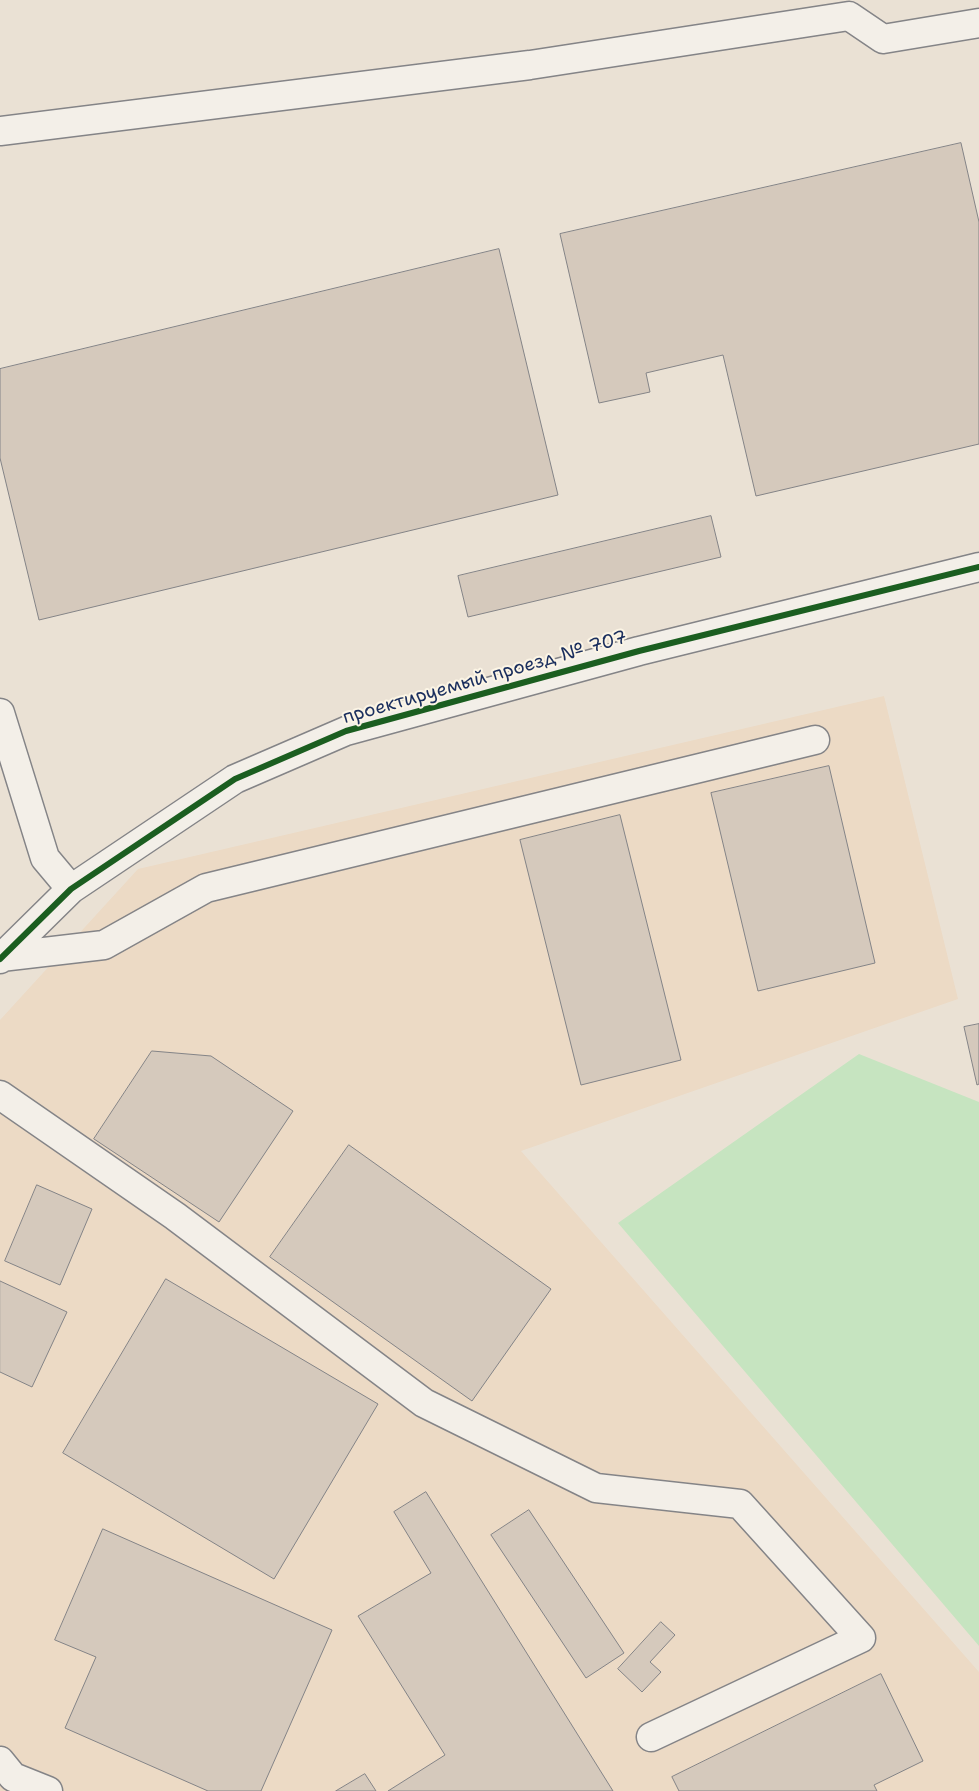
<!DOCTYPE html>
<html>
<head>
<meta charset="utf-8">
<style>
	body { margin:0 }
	canvas { display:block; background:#eae1d4 }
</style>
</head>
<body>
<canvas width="979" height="1791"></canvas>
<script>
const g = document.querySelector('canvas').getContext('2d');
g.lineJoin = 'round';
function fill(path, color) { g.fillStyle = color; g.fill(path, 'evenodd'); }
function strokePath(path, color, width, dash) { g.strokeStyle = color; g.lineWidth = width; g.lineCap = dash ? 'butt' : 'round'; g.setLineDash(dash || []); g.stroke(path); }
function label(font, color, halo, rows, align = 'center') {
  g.font = font + ' "Shantell Sans",sans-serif'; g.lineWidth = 4; g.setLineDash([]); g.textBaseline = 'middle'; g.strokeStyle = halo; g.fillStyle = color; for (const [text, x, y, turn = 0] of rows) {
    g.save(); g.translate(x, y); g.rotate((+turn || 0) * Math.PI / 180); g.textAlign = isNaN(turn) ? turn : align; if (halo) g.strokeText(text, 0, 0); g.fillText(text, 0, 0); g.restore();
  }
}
fill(new Path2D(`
	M884,696L958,999L521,1151L979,1672V1791H0V1020L138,869Z`), '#ecdac5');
fill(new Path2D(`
	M859,1054L979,1102V1646L618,1223Z`), '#c6e4c0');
const building = new Path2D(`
	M961,143L979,222V444L756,496L723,355L646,373L650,392L599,403L560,234Z
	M499,249L558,495L39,620L0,458V369Z
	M711,516L721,557L468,617L458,576Z
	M829,766L875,963L758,991L711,793Z
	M620,815L681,1060L581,1085L520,840Z
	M979,1024V1084L977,1085L964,1027Z
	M152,1051L211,1056L293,1111L219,1222L94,1139Z
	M349,1145L551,1289L472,1401L270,1257Z
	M37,1185L92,1209L60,1285L5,1261Z
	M166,1279L378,1404L274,1579L63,1453Z
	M0,1281L67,1312L32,1387L0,1372Z
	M426,1492L613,1791H388L445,1755L358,1616L431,1573L394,1512Z
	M529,1510L624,1653L586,1678L491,1535Z
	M103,1529L332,1630L261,1791H208L65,1728L96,1657L55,1640Z
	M661,1622L675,1635L650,1662L661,1672L642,1692L618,1669Z
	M881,1674L923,1761L874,1785L877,1791H679L672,1777Z
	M365,1774L376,1791H336Z`);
fill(building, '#d5c9bc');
strokePath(building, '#848487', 1);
const minor = new Path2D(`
	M0,131L530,65L849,16L883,39L979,23
	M0,713L45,858L71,889
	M1,957L104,945L206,888L815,740
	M0,959L71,889L235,779L346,731L639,651L979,567
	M0,1095L175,1216L424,1403L596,1488L740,1504L861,1638L651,1737
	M0,1761L13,1777L48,1791`);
strokePath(minor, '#848487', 31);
strokePath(minor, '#f3efe8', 28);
strokePath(new Path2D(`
	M0,959L71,889L235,779L346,731L639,651L979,567`), '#1b5e20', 6);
label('19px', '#1b2f5e', '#fcf5e5', [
	["проектируемый проезд № 707",485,678,-16]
]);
</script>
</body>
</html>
